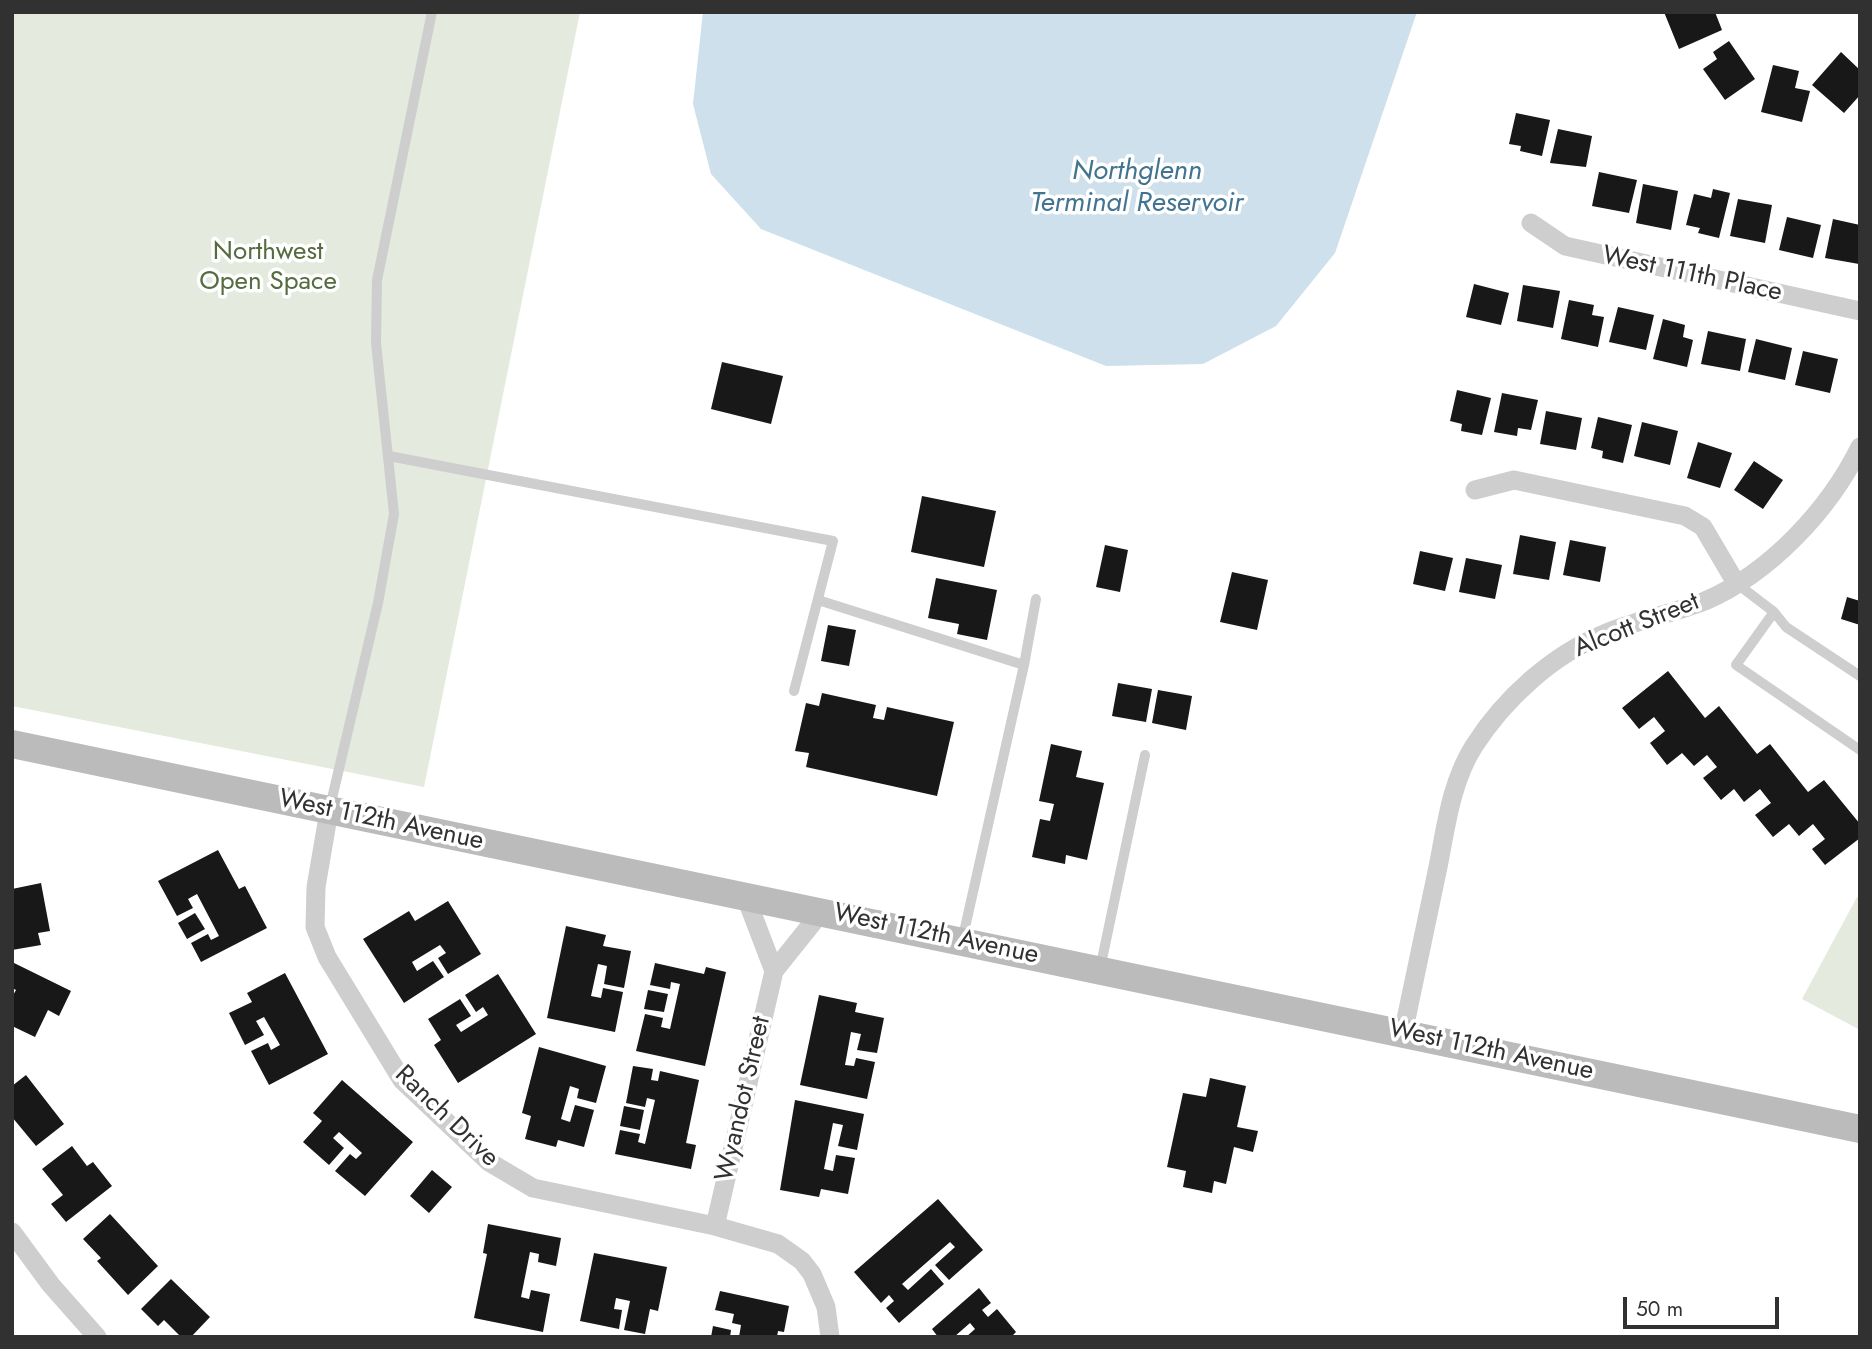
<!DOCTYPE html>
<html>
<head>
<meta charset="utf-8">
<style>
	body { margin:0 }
	#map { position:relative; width:1872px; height:1349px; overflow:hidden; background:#fff; font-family:Jost,sans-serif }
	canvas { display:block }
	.frame { position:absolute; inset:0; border:14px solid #313131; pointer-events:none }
	.scale { position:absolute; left:1623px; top:1297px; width:156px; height:32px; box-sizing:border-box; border:4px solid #313131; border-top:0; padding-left:9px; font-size:21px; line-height:24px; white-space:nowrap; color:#313131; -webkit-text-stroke:5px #fff; paint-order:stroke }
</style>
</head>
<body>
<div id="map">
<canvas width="1872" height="1349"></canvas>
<div class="frame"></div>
<div class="scale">50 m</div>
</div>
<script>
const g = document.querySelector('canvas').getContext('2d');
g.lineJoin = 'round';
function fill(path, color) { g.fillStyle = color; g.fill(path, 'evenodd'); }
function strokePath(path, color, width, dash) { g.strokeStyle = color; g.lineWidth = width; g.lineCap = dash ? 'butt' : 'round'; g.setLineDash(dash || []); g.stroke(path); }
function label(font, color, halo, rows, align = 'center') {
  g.font = font + ' Jost,sans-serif'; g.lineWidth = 7; g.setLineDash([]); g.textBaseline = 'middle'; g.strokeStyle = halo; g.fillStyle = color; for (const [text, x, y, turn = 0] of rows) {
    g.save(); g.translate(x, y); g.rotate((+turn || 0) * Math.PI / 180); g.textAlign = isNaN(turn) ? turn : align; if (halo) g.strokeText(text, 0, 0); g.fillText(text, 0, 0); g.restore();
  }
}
fill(new Path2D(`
	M12,12H580L424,787L12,706Z
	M1857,897L1860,899V1030L1802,999Z`), '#e4eadd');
fill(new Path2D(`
	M703,12H1417L1335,253L1276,326L1203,364L1106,366L761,229L711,174L693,104Z`), '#cde0eb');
fill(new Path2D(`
	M1664,12H1715L1722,30L1679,49Z
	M1729,41L1755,79L1725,100L1703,69L1717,59L1713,52Z
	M1841,52L1860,70V95L1844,113L1812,85Z
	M1773,65L1799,71L1795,88L1810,91L1802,122L1761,112Z
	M1516,113L1550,120L1542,156L1520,151L1521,146L1509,144Z
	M1558,129L1592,136L1586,167L1550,163Z
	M1599,172L1637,180L1629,213L1592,206Z
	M1643,184L1678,191L1671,230L1636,223Z
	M1713,189L1730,193L1719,238L1698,233L1700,228L1686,225L1694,194L1711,198Z
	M1738,199L1772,205L1765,243L1730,236Z
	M1787,217L1821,225L1813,258L1779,250Z
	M1833,219L1860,225L1859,264L1825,258Z
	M1474,284L1509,293L1501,325L1466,317Z
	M1523,285L1560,291L1553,328L1517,321Z
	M1569,300L1594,305L1592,315L1604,317L1598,347L1561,339Z
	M1618,307L1654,315L1646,350L1609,342Z
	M1663,319L1685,325L1683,337L1693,340L1687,367L1653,359Z
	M1708,331L1746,339L1740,371L1701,364Z
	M1756,339L1792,348L1785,380L1748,372Z
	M1803,351L1838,359L1830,393L1795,385Z
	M722,362L783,376L771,424L711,409Z
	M1457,390L1491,398L1482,435L1461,431L1462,424L1450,421Z
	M1502,393L1538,400L1531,430L1518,428L1517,436L1494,432Z
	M1546,411L1582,418L1576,450L1540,444Z
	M1598,417L1632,425L1623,463L1602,458L1603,451L1591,448Z
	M1642,422L1678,431L1670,465L1634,456Z
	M1698,442L1732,453L1720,488L1687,478Z
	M1754,461L1783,480L1763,509L1734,490Z
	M922,496L996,511L984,567L911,552Z
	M1520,535L1556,542L1549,580L1513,574Z
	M1570,540L1606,547L1600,582L1563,575Z
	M1105,545L1128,550L1120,592L1096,587Z
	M1420,551L1453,558L1445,591L1413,584Z
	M1466,558L1502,565L1495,599L1459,592Z
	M1232,572L1268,580L1257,630L1220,622Z
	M936,578L997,590L987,640L957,634L959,624L928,618Z
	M1847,597L1860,601V625L1841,619Z
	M828,625L856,630L849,666L821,661Z
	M1668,671L1705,718L1719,706L1757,754L1770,744L1808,792L1824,780L1860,824V838L1825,865L1812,849L1825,839L1813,824L1799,836L1789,824L1773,837L1755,815L1771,803L1760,789L1744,802L1734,789L1721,800L1703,778L1717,767L1707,755L1694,766L1682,753L1667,765L1650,743L1665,731L1654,717L1639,729L1622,708Z
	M1118,683L1152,689L1146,722L1112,716Z
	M1158,690L1192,696L1186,730L1152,723Z
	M822,693L876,705L873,718L884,720L887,707L954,722L937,796L806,767L809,753L795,751L806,703L819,706Z
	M1051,744L1082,751L1076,777L1104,783L1087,860L1066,855L1065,864L1032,857L1040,819L1050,821L1054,804L1039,801Z
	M218,850L239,889L245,886L267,928L201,962L191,943L208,934L211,940L219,936L197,894L188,899L193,908L177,916L158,881Z
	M41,883L50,931L38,933L41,945L12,950V889Z
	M448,901L481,954L448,974L438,958L446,953L440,945L412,962L417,971L433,961L444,977L404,1003L363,939L409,911L415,921Z
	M195,913L205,929L187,939L178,923Z
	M566,926L606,935L603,946L631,951L624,988L604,984L607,966L598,964L591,996L601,998L603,988L623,992L615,1032L547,1018Z
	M12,962L71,991L59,1016L48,1010L35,1037L12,1026V997L16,990L12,988Z
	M655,963L704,974L706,967L726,972L705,1066L636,1051L645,1014L663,1018L661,1027L670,1029L680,984L671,982L670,989L650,985Z
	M285,973L328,1054L269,1085L251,1051L268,1043L271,1050L280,1045L264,1017L256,1021L264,1035L245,1045L229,1013L252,1002L247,993Z
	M498,974L536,1034L458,1083L434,1045L441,1040L428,1019L460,999L471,1016L456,1025L461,1032L488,1015L483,1007L476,1012L465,995Z
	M648,990L668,994L664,1012L644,1009Z
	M819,995L857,1003L855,1012L884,1018L877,1053L857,1050L861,1034L851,1032L845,1065L854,1066L856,1058L875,1062L867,1099L800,1085Z
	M539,1047L606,1066L596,1103L577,1098L579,1089L570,1086L561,1119L570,1122L575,1105L594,1110L584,1147L558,1140L556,1147L525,1139L531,1116L522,1113Z
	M633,1066L653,1069L651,1080L658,1081L660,1071L699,1080L686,1143L696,1145L691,1169L615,1154L620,1130L640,1134L638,1142L645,1144L655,1100L647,1098L645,1107L626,1103Z
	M26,1075L64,1124L36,1146L12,1117V1086Z
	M1210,1078L1246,1086L1237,1127L1258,1131L1253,1152L1234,1147L1226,1184L1214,1181L1212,1193L1183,1187L1186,1171L1167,1167L1183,1093L1206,1097Z
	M342,1080L413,1142L365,1196L335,1171L350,1154L356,1159L362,1153L339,1132L333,1138L344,1148L329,1165L303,1142L322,1121L313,1113Z
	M795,1100L864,1114L857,1150L838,1146L843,1125L833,1123L824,1169L833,1171L836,1155L855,1158L848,1194L821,1189L819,1197L780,1190Z
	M624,1106L644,1110L640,1130L620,1126Z
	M72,1146L87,1166L93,1162L112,1186L66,1222L51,1204L63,1195L42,1169Z
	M432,1170L452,1187L429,1213L410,1196Z
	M938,1199L983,1250L949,1280L935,1265L955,1247L950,1242L902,1284L908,1290L931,1269L944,1284L899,1323L886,1308L894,1301L889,1295L881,1303L854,1272Z
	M110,1214L158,1266L128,1295L97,1261L101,1258L83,1239Z
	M488,1224L561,1238L556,1266L538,1262L539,1254L530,1252L521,1297L529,1299L531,1290L550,1294L543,1332L474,1318L487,1254L483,1253Z
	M594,1253L667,1267L658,1311L650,1309L645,1334L624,1330L630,1301L616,1298L614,1309L622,1310L619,1329L580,1321Z
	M171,1279L210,1317L191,1337H181L164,1320L158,1326L141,1309Z
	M979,1288L991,1303L982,1310L988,1317L997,1309L1016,1332L1011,1337H966L975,1329L970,1323L954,1337H938L932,1329Z
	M720,1291L789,1306L784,1332L778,1331L777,1337H739L741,1325L732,1323L734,1314L715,1310Z
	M713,1326L731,1330L730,1337H711Z`), '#181818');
strokePath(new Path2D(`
	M389,456L833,541L794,691
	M1736,583L1774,612L1786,627L1860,676
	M818,600L1024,665L1036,599
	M1774,612L1736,665L1860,750
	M330,807L378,603L394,514L376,343L377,280L432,12
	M962,941L1024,665
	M1100,969L1145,755`), '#cecece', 10);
strokePath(new Path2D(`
	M1531,223L1565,246L1860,311
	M1475,490L1514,480L1685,516L1703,527L1736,583
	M329,811L316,887L315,927L327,957L402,1080L489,1162L533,1188L715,1226L778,1244L802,1261L812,1274L826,1307L830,1337
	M745,895L774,971
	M1403,1033C1415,978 1426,923 1438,867C1446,827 1451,782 1474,746C1504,699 1552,655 1604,634C1637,620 1672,614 1705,601C1770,573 1829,510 1860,447
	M715,1226L774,971L822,911
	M12,1232L51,1285L97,1337`), '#cecece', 19);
strokePath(new Path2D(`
	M12,744L1860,1129`), '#bbb', 28);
label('26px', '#556b40', '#fff', [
	["Northwest",268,253],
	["Open Space",268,283]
]);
label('26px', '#313131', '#fff', [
	["West 111th Place",1692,275,12],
	["Alcott Street",1637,626,-22],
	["West 112th Avenue",381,821,12],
	["West 112th Avenue",936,935,12],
	["West 112th Avenue",1491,1051,12],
	["Wyandot Street",744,1099,-77],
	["Ranch Drive",446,1117,44]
]);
label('italic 28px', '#427490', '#fff', [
	["Northglenn",1137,172],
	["Terminal Reservoir",1137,204]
]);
</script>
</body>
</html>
